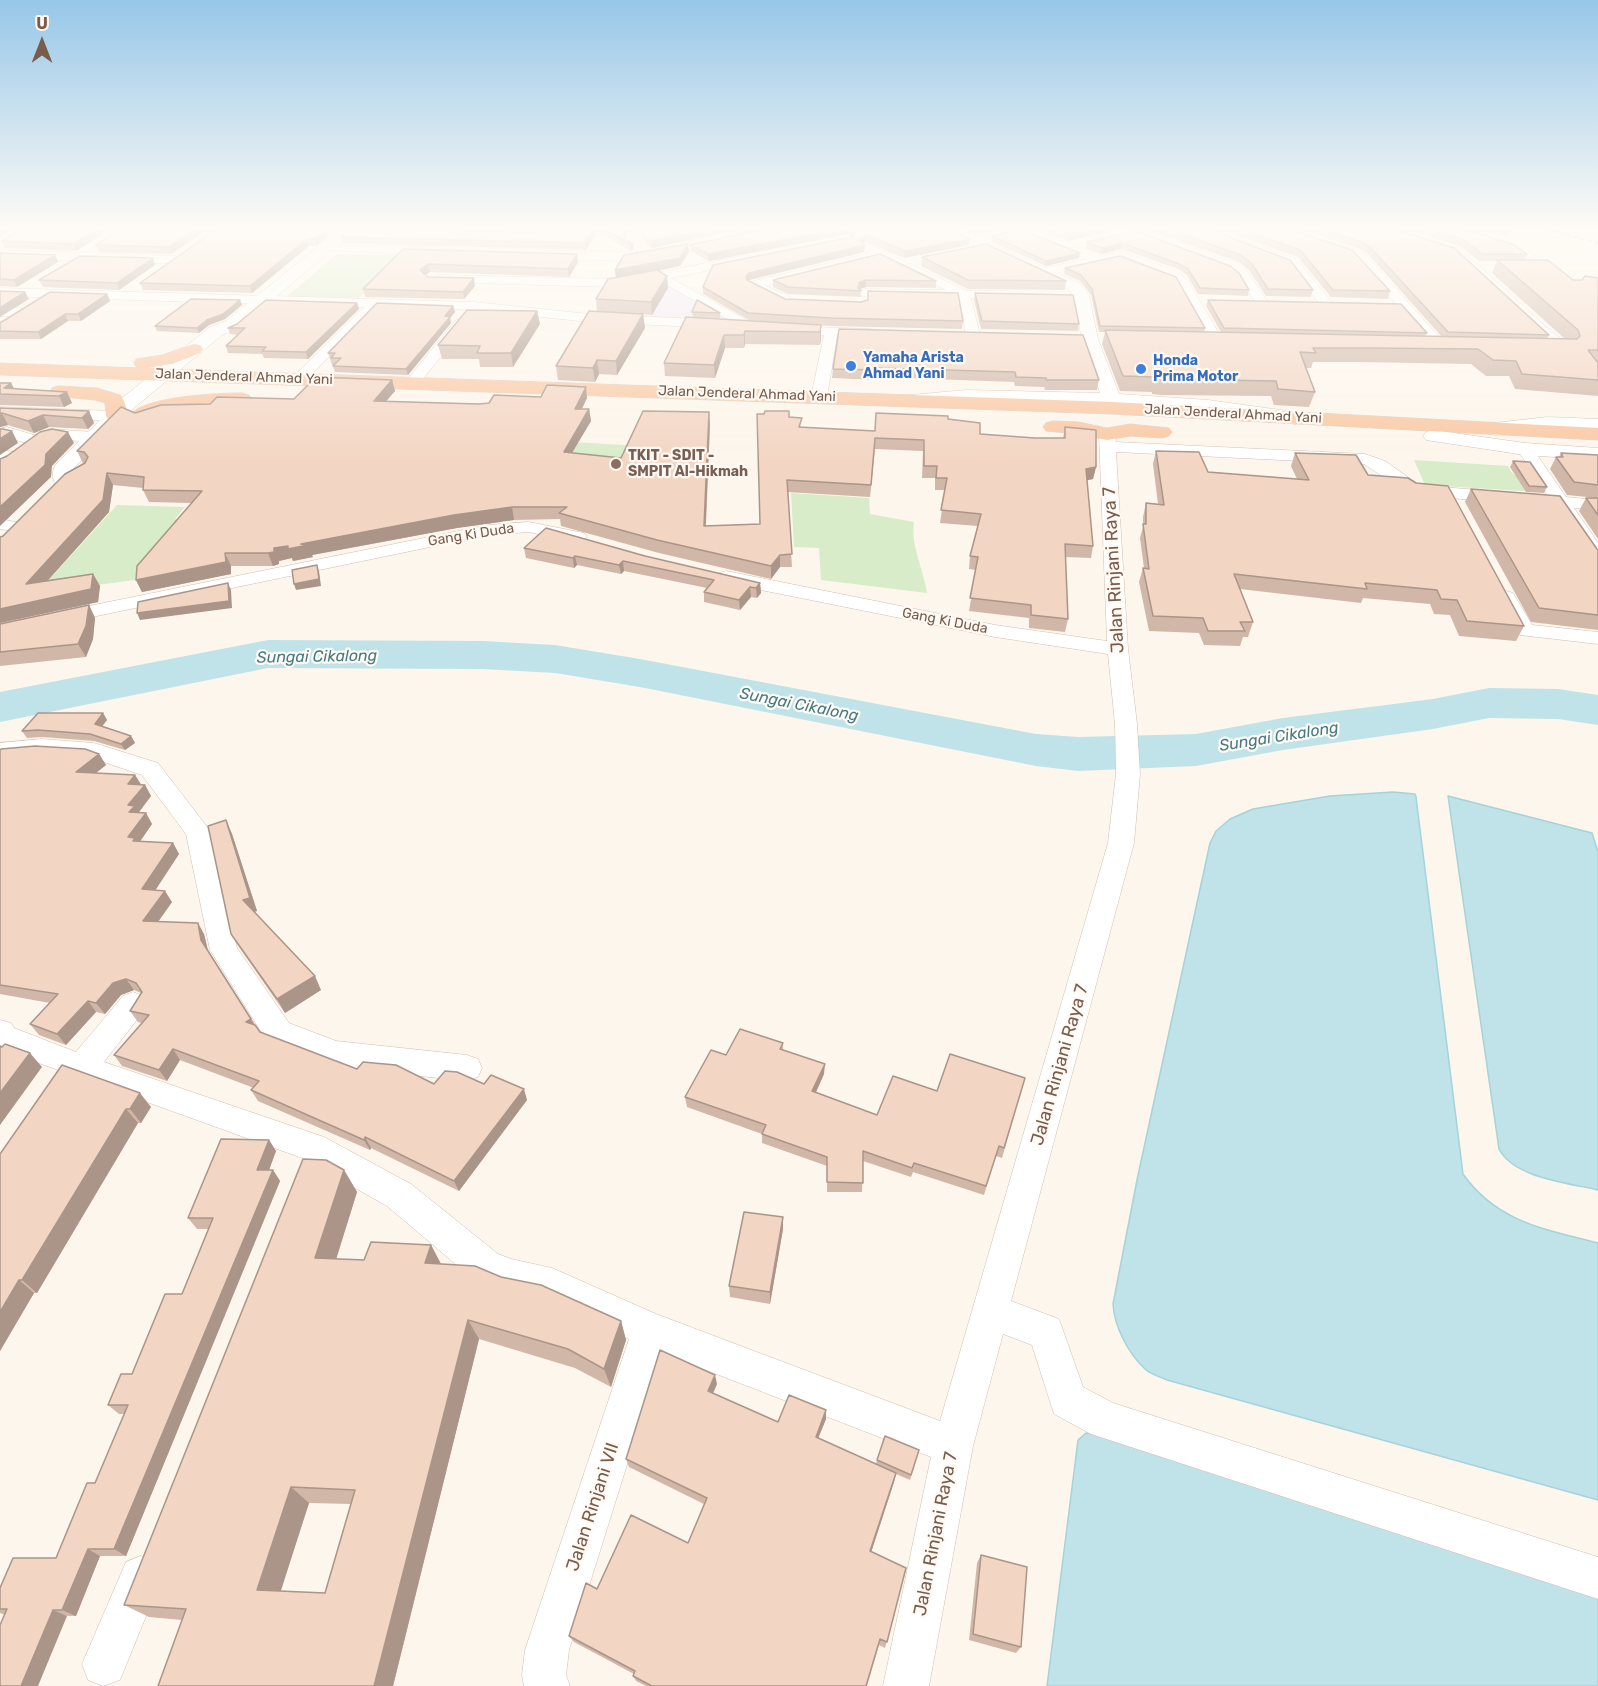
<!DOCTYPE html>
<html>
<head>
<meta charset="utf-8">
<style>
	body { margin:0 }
	#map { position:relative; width:1598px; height:1686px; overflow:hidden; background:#fdf6ec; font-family:Rubik,sans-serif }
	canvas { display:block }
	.north { position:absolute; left:12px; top:12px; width:60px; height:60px; -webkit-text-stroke:4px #fffaf3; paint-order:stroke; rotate:0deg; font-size:16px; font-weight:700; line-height:24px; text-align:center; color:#7a5c4d }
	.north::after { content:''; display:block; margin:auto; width:21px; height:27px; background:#7a5c4d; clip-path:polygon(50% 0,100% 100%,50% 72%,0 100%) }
</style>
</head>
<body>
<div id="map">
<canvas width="1598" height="1686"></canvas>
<div class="north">U</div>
</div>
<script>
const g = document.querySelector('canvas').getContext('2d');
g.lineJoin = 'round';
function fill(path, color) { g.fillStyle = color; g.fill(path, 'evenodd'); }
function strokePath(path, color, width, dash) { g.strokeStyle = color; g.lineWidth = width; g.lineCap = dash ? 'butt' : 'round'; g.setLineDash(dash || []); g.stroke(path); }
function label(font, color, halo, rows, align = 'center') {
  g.font = font + ' Rubik,sans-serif'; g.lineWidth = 4.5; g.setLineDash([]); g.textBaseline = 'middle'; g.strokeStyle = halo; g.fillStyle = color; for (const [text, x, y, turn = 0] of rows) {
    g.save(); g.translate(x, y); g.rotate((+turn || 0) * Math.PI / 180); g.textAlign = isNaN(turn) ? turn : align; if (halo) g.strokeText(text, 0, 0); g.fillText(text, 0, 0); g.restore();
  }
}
fill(new Path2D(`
	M660,279L722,315L728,322L610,319Z`), '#f3e8fa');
fill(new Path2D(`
	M337,254L403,255L357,300L285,298Z
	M572,442L642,446L632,466L560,461Z
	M1414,460L1508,466L1512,473L1541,492L1425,485Z
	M791,493L869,498L870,514L914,522C910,545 924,570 927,593L821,580L819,548L794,547Z
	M117,505L185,507L175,519H191L142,579L37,593Z`), '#d8ecc9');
const water = new Path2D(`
	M1393,792L1415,794L1416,797L1463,1174C1497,1222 1544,1229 1598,1243V1500L1167,1380C1160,1377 1150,1374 1145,1369C1128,1353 1114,1326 1113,1304L1137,1180L1210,843L1216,831L1230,819L1253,809L1330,796Z
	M1448,796L1592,833L1598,852V1190C1568,1183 1514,1178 1499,1149Z
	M1086,1433L1098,1435L1598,1595V1686H1047L1078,1440Z`);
fill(water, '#bfe3e8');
strokePath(water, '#a5d3da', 1.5);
fill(new Path2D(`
	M268,640L483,641L555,645L640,659L1036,734L1078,737L1196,734L1283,718L1433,699L1489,688L1558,689L1598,695V725L1558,719L1489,718L1433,729L1283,750L1196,766L1078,771L1036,766L640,687L555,673L483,669L268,668L0,722V692Z`), '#bfe3e8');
const minor = new Path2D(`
	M306,229H352L353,230C345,236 314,235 306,229Z
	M503,229H547L548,230C539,236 511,235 503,229Z
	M632,229H643L638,240L651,250L755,229H779L774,232L631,261L543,259L537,255L543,251L639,252L629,244L626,239Z
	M822,229H837L967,291H1009L1015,295L1009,299L971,298L980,335L973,339L966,335L959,298L862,296L860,293L862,290L866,289L946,290L879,258L766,286L789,296L790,299L789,302L784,303L750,288L748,285L750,282L869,253Z
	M1002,229H1036L1101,256L1120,251L1177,271L1187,279L1224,342L1222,345H1212L1176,281L1119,259L1044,276L1040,275V269L1087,259L1021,232L971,243L965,240L967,238Z
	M1126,229H1142L1238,264L1248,272L1267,301L1266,304H1256L1239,277L1230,270Z
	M1195,229H1212L1297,259L1332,303L1331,306H1321L1289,265Z
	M1273,229H1291L1359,251L1367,256L1448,347L1441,351L1436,350L1359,262L1351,255Z
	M1376,229H1394L1461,249L1546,327L1572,348L1565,352H1542L1540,349L1542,346L1552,345L1536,333L1453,253Z
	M1448,229C1487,229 1541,251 1567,281L1561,285L1557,284L1512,250Z
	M325,245L434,247L440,251L434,255L321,250V246Z
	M0,250L176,256L182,260L176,264L0,258Z
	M746,255L750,256V262L671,278L752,323L754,326L747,330L658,280L632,286L626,282L632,278Z
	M439,275L612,279L618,283L612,287L435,282L433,279Z
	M0,288L474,302L589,314L719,320L726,324L719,328L589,322L474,310L378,307L304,382H294L292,379L294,376L364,307L0,296Z
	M0,308H21L28,312L21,316H0Z
	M461,319L468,323L417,386H407L405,383L407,380L456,320Z
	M788,326L871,329L878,333L871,337L837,336L827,397L819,402L811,397L824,335L783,333L781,330L783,327Z
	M0,407L116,411L124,416L116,421L0,417Z
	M7,427L34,435L49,429L94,432L102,437L94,442L52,439L36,446L9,438L0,441V429Z
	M1107,429L1115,434L1116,442L1365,454L1385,461L1419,485L1548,496L1517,449L1519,446H1531L1566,497L1598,500V510L1574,508L1598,543V563L1591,561L1555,507L1416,495L1403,490L1364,464L1116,452L1128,649L1137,724L1140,774L1134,843L1011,1301L1059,1319L1083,1387L1113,1403L1598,1557V1599L1091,1434L1054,1414L1032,1345L1003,1334L973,1446L929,1686H883L931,1457L662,1353L569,1650L566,1675L570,1686H524L522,1675L525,1650L629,1339L550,1303L511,1295L472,1278L387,1206L302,1158L0,1049V1020L11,1023L14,1028L76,1052L123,996L133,992L143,996L148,1004L143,1012L104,1062L324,1137L411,1184L498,1254L511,1259L552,1268L656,1314L940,1421L1108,843L1116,774L1115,724L1108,654L995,637L726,583L719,581L716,577L719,573L726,571L995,625L1107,641L1099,434Z
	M0,449L18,453L20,457L12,462L0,459Z
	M0,519L21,523L24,527L21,531L15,532L0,529Z
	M529,522L584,533L587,537L584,541L578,543L529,532L488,535L0,636V624L488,525Z
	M1506,591L1513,593L1532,625L1598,632V644L1520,635L1512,628L1496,597L1499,593Z
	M42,739L94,743L158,763L211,832L237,948L289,1023L336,1041L467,1055L478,1059L482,1068L478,1077L467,1081L335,1067L267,1041L210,950L186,834L142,775L92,758L42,755L0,759V743Z
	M141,1556L156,1562L162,1577L120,1680L103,1686L88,1680L82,1664L126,1562Z`);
const tertiary = new Path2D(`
	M340,229H356L238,329L222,335L135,407L74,468V480L70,484L63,486L56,484C51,478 52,469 57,463L121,399L210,327L226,321Z
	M940,229H959L1079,283L1089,296L1098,339L1119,394L1208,400L1295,412L1302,414L1305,418L1302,422L1295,424C1224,411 1153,406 1081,403C1023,401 965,399 907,406L900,404L898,400L900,396L966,390L1100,393L1082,339L1073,296L1069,289Z
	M1547,417L1598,419V431L1547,429L1495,435L1488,433L1485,429L1488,425L1495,423Z
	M1433,430L1525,443L1598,448V460L1525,455L1426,440L1423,436L1426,432Z`);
const trunk = new Path2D(`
	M194,344L200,345L203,349L200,353L172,364L144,368L1112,402L1598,428V440L1112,414L0,375V363L142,368L136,367L134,363L136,359L162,355Z
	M59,386L97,388L120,395C126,403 129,411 123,420H109L106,416L105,403L95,400L52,396L49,392L52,388Z
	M242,393L249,395L252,399L249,403L189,407L139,422L132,420L129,416C143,396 218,393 242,393Z
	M1053,421L1078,422L1107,428L1130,424L1169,428L1172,432L1169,436L1162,438L1130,436L1107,440L1078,434L1046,431L1043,427L1046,423Z`);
strokePath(minor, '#d1beb0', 1);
strokePath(tertiary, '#d1beb0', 1);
strokePath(trunk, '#dad1cd', 1);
fill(minor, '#fff');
fill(tertiary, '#fff');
fill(trunk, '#f9c8a4');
strokePath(new Path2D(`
	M1544,229L1598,243`), '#b9a8c9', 2, [4.5, 3]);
fill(new Path2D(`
	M111,229L76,251L5,248L2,241Z
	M208,229L171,254L99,252L96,245Z
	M217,229L328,236L316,246H309L252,293L143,290L140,283Z
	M540,229H630L625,236L626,239L633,244V250L631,251L597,231L586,250L343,243L341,237L538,233L541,230Z
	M742,229L652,248L641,239L640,233Z
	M766,229H950L969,245L904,258L866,242L863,244L865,245L864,252L749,280V281L785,299L861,302L868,300V291L963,321L962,329L831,326L749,320L703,294V287L852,236L848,234L709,261L691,251L690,245Z
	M965,229H992L975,234Z
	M1042,229H1115L1068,241Z
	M1151,229H1208L1313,290L1311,297L1266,296L1250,271L1239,262L1151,231Z
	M1219,229H1288L1390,291L1388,299L1331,297L1298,257Z
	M1299,229H1393L1549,335L1547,339H1565L1492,273L1497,261H1479L1462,247L1403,229H1464L1527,254L1525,260L1573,280H1582L1598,278V396L1515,389L1509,376H1486L1471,364L1360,362H1313L1311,368H1306L1315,392L1309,407L1274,405L1271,396L1161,395L1152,394V392L1120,391L1102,344L1105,332H1099L1091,295L1080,281L1064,274L1065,268L1205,328L1204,332H1221L1206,306L1208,300L1427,333L1425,336L1442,337L1368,254L1360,249Z
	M1472,229H1512L1510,233L1501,236Z
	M1136,231L1249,290L1248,296L1198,294L1187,275L1178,269L1121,249L1101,254L1086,248L1087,242Z
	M992,236L1079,258L1046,266L991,241Z
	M403,249L578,262L569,277L430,272L426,275L428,277L475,286L464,299L365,297L363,289Z
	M689,252L680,266L658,271L667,276L668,288L652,315L643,314L645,328L617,375L599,374L595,382L558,380L556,366L597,312L596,299L616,278L615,270Z
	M0,253L55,255L58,262L17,287L0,286Z
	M880,254L936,281V288L866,287L860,289L861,297L788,294L773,287V280Z
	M922,257L1066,281L1065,290L968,289L921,266Z
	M153,258L155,265L119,290L43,287L39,280Z
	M975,293L1079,324L1078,331L981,329L974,300Z
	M107,294L110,301L81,321H68L41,339H0V323Z
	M240,300L242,305L225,319L209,325L199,333L157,331L155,326Z
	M357,303L359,309L308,359L264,358L262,354L228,353L226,346L238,335L230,334L228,328Z
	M453,306L455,312L450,318L451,323L408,375L335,372L333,366L335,365H332L328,353Z
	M537,311L540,324L513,367H480L479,359H442L438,345Z
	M692,312L720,313V318L693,317Z
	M686,317L821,325V338L820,345L745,344L744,348H725L715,378L665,376L664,363Z
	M839,329L1099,380L1097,390H1045L1044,387L1015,386L1014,382L877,377L876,380L832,378L833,369Z
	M392,380L395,391L386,401L479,404L587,398L582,409H589L591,421L572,453L621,458L710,424L706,526L760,524L789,417L802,427L875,431L948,419L980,434L1035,438H1063L1065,427L1096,467L1093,479L1087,480L1093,546L1091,558L1065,557L1068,619L1065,632L1029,628V618L969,611L976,570L969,569L970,556L978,526L940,523L945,490H935V478H922L923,451L875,449L870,497L787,492L792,567H780L771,579L659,553L561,526L560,519L514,520L457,528L312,555L313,557L293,561L292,558L279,561V564L273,566H231V574L142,592L136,580L192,503L149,502L143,490V488L113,485L109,512L48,580L93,574L100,586L98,602L0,623L3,536L85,463H83L77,451L135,413L210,404L294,399Z
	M0,383H11L14,389L67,392L72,403L64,407L0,405Z
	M0,408L89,411L94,423L88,429L49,427L34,433L8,425L0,427Z
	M1156,451L1208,472L1297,479L1291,466L1295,453L1368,475L1524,626L1516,641L1459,636L1450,615L1434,614L1430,604L1363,598L1361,603L1240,589L1253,622L1248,637H1243L1240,646L1204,645L1199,633L1149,631L1139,582L1143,568H1144L1140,538L1143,527V517L1146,503L1158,504L1153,464Z
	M1561,453L1598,455V498L1567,495L1550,469L1556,457H1559Z
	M1513,461L1547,487L1544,493L1526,492L1510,467Z
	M1471,489L1598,550V630L1531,622L1465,502Z
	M1586,498H1598V539L1579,511Z
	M524,548L645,556L760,583L761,593L757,598L751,597L740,610L704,602V592L707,588L624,571L621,574L577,565L574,568L526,558Z
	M89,605L95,618L93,639L86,657L0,666V624Z
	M103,713L107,720L102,727L131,736L135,743L125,750L94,741L42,737L27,738L22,731Z
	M0,750L99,754L106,765L96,773L135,775L141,785H145L151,796L139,812L146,813L152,824L140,841L173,843L179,854L155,890L172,902L158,922L204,934L208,950L260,1032L357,1069L434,1084H484L527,1100L459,1191L371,1148L370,1150L258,1101L251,1090L254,1088L180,1060L167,1081L122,1066L114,1055L142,1023L138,1022L130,1011L141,993L134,990L121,995L105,1014L96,1012L66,1045L39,1035L30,1024L50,1003L0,994Z
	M226,820L232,834L257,911L255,912L321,990L285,1013L239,947L231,934Z
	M783,1043V1050L824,1074L816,1092L877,1115L937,1091L1025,1078L1002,1158L996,1156L984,1195L913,1172L911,1177L863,1161L862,1192H827V1166L762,1143V1134L687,1107L685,1097L726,1055Z
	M62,1065L151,1107L141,1123H138L37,1293H34L0,1351V1154Z
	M269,1140L276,1151L269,1170H273L280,1181L126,1556H100L76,1616L5,1615L0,1613V1588L56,1558L95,1483L124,1414H119L108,1405L132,1374L182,1294L208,1229H197L188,1218Z
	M344,1170L357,1192L336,1259L364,1260L431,1245L441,1264L501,1277L621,1321L626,1340L611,1387L575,1368L479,1339L393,1686H158L182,1620L149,1617L124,1605ZM309,1503L351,1504L325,1593L280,1591Z
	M783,1217V1229L770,1304L730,1297L729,1286Z
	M717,1384L713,1393L778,1422L826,1410V1419L818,1438L876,1464L877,1460L919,1450L910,1480L896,1474L894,1482L871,1552L906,1568L885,1648L879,1645L867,1686H646L636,1681L633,1676L634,1674L574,1642L569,1636L597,1589L688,1543L704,1504L629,1467L626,1459Z
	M981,1555L1021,1647L1016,1653L969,1640L977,1563Z`), '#d1b7a8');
fill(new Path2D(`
	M0,229H14L0,237Z
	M98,229H111L76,251L74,244Z
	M196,229H208L171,254L169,247Z
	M593,229H597V231L586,250L585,243Z
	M625,229H630L624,238L623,231Z
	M710,229H742L652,248L651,241Z
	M839,229H848V234L709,261L708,254Z
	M975,229H992L975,234Z
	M1089,229H1115L1068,241L1069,234Z
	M1512,229L1510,233L1501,236L1504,230Z
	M326,230L328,236L316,246L314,239Z
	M866,235V242L859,246V239Z
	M307,239L309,246L252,293L250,286Z
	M970,239L969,245L904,258L905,251Z
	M1122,243L1121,249L1101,254L1102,248Z
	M630,244H633V250L631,251Z
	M688,244L689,252L680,266L616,279L615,270Z
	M865,245L864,252L749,280L746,284V277L749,273Z
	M1080,253L1079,258L1046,266V261Z
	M577,254L578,262L569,277L568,269Z
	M55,255L58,262L17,287L14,280Z
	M153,258L155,265L119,290L117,283Z
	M428,264L430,272L422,277L420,270Z
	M667,276L668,288L652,315L651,302Z
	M474,278L475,286L464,299L463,292Z
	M866,280V287L860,289L859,291L858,288L860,282Z
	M25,292L29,299L0,317V308Z
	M107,294L110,301L81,321L78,314Z
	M240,300L242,305L225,319L209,325L199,333L197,328L207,320Z
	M357,303L359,309L308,359L306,352Z
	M453,306L455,312L450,318L451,323L408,375L406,369Z
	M537,311L540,324L513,367L511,353Z
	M65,314L68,321L41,339L38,332Z
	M643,314L645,328L617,375L616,361Z
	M821,325V338L820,345V332Z
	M745,331V344L744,348V335Z
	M724,335L725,348L715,378L714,365Z
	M597,360L599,374L595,382L593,368Z
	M392,380L395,391L377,412L374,401Z
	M11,383L17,394L4,388Z
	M586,387L587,398L576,420L575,409Z
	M67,392L72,403L64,407L59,396Z
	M589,409L591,421L566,463L564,452Z
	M89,411L94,423L88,429L82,418Z
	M709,412L710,424L705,538L704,526Z
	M2,413L8,425L0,427V414Z
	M43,415L49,427L34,433L28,421Z
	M12,431L18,443L0,455V439Z
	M68,432L74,443L52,466L51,477L0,526V507L46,454Z
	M1096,467L1093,479L1084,481L1086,469Z
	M107,473L113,485L109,512L34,596L26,584Z
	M512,507L514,520L457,528L312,555L313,557L293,561L292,558L279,561V564L273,566L268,553L274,548L454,515Z
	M225,553L231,566V574L142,592L136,580Z
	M780,555V567L771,579V566Z
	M575,556L577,565L574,568L573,558Z
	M623,561L624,571L621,574L619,565Z
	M317,565L319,571L321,586L296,590L294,584Z
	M93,574L100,586L98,602L0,623V609Z
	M228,583L231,590L232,608L140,620L137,613Z
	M760,583L761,593L757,598L756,588Z
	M750,587L751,597L740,610L739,600Z
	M89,605L95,618L93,639L86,657L78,644Z
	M103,713L107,720L98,731L95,724Z
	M131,736L135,743L125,750L121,744Z
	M99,754L106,765L83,783L76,772Z
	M135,775L142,786L128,784Z
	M145,785L151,796L139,812L141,817L129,812L128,805Z
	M146,813L152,824L139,843L128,837Z
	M226,820L232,834L257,911L251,913L243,900Z
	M173,843L179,854L149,900L142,889Z
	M165,891L172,902L150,933L143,921Z
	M198,923L204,934L208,951L201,940Z
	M315,976L321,990L285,1013L277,999Z
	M126,979L134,990L121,995L105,1014L96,1003L113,983Z
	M88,1001L96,1012L66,1045L57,1034Z
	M251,1019L257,1030L246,1022Z
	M173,1049L180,1060L167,1081L159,1070Z
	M30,1053L42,1067L0,1125V1093Z
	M825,1064L824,1074L812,1101V1091Z
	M524,1089L527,1100L459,1191L454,1181Z
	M140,1093L151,1107L141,1123L130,1109Z
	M126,1109L138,1123L37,1293L22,1280Z
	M365,1137L371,1148L370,1150L364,1140Z
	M269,1140L276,1151L265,1181L257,1170Z
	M273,1170L280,1181L126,1556L114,1549Z
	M344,1170L357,1192L330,1279L315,1258Z
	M783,1217V1229L770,1304V1292Z
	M431,1245L442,1266L425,1263Z
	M19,1280L34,1293L0,1351V1312Z
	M468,1320L479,1339L393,1686H374Z
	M621,1321L626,1340L611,1387L604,1369Z
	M715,1375L717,1384L710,1400L708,1391Z
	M826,1410V1419L815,1446L816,1437Z
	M896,1473L894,1482L869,1559L870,1551Z
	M291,1487L309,1503L277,1603L257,1590Z
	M88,1549L100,1556L76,1616L62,1610Z
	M53,1610L67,1616L38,1686H21Z`), '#aa9588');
const building = new Path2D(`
	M22,229H98L74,244L2,241Z
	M120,229H196L169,247L96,245Z
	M217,229H324L326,230L314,239H307L250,286L140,283Z
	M350,229H434L538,233L543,229H593L585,243L341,237Z
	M604,229H625L623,231L626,239L633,244H630Z
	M641,229H710L651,241L640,233Z
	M766,229H839L708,254L690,245Z
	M851,229H950L970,239L905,251L866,235L859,239L865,245L749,273L746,277L747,280L785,299L861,302L868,300V291L958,293L963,321L831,318L748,313L703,287L713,265L852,237L855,232Z
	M1058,229H1089L1069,234Z
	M1167,229H1208L1290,260L1313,290L1268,289L1252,264L1241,255Z
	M1239,229H1288L1352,250L1390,291L1333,290L1300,250Z
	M1321,229H1393L1454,248L1549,335L1448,332L1370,247L1362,242Z
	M1427,229H1464L1514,245L1527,254H1482L1464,240Z
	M1021,230L1080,253L1046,261L992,236Z
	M1136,231L1230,266L1239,273L1249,290L1200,288L1188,269L1179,264L1122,243L1102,248L1087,242Z
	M688,244L680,258L615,270L624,255Z
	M986,244L1066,281L968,280L922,257Z
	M403,249L577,254L568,269L428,264L420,270L428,277L474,278L463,292L363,289Z
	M0,253L55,255L14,280L0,279Z
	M880,254L936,281L866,280L860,282L858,288L861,291L788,287L773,280Z
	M80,256L153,258L117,283L39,280Z
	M1120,256L1176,277L1205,328L1100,326L1092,289L1081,275L1065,268Z
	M1497,260H1548L1573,280H1582L1585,276L1598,278V350H1588L1598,363V380L1522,374L1516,361L1493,360L1478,349L1366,348H1313L1316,353L1300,352L1315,392L1278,389L1276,381L1165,379H1156L1155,377L1123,376L1105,330L1577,339L1580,336L1578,330Z
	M657,270L667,276L651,302L596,299L608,279Z
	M0,291L25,292L0,308Z
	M50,292L107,294L78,314H65L38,332L0,331V323Z
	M975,293L1073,295L1079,324L982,321Z
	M191,299L240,300L223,314L207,320L197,328L155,326Z
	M266,300L357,303L306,352L262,351L266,347L226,346L245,328H228L237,324Z
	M697,300L720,313L692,312Z
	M1208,300L1401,304L1427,333L1224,328Z
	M377,303L453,306L445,316L450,317L406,369L333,366L341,358H331L335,353H328Z
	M467,310L537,311L511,353H477L480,346L438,345Z
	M589,311L643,314L616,361L597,360L593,368L556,366Z
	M686,317L821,325L820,332L745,331L744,335H724L714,365L664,363Z
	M839,329L1083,335L1099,380H1046V378L1016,377L1015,372L877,368V370L833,369Z
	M316,377L392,380L374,401L479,404L489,403L494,395L541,397L547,385L586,387L575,409H589L564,452L621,458L643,411L709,412L704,526L760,524L757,414H764L765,411H789V417L802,418L799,427L875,431L876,413L948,416V419L980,423V434L1035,438H1065V427L1096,430V467L1086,469L1093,546L1065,544L1068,619L1031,615V605L970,598L978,557L970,556L981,514L941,510L947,478H936L937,466H924V440L875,438L871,485L787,480L792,554L780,555L771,566L657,540L559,513L567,507H512L454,515L301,544L308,545L288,549V546L274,548V552L268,553H225L226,562L136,580L137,566L202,491L143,490L144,477L107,473L103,500L26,584L93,574L91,589L0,609V537L3,536L65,474L85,463L88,457L84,452L77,451L121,407L135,413L161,405L210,404L217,397L294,399Z
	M0,383H11L4,388L67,392L59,396L0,394Z
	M0,408L89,411L82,418L43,415L28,421L2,413L0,414Z
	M0,429H3L12,431L0,439Z
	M52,429L68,432L46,454L45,465L0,507V459L7,456L40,432Z
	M1156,451L1199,452L1208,472L1309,480L1295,453L1356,455L1368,475L1408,478L1416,483L1448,486L1524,626L1467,621L1457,600L1441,599L1437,590L1365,583L1367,589L1234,574L1253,622H1240L1245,631H1208L1203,618L1153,616L1143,568L1149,569L1143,524H1146V503L1164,505Z
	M1561,453L1598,455V485L1574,482L1556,457H1563Z
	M1513,461L1530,462L1547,487L1529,486Z
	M1471,489L1560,496L1597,549L1598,550V615L1539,608Z
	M1586,498H1598V515Z
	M546,528L645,556L760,583L756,588L750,587L739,600L704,592L714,580L623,561L619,565L575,556L573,558L524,548Z
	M317,565L319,579L294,584L292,570Z
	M228,583L229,601L137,613L138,602Z
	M89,605L86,626L78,644L0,652V624Z
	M38,713H103L95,724L131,736L121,744L90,734L38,730L22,731Z
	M35,746L85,749L99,754L76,772L135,775L128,784L145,785L128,805L135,806L129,812L146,813L128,837L135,838L133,841L173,843L142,889L165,891L143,921L198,923L201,940L251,1019L246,1022L255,1025L260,1032L357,1069L363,1062L396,1065L434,1084L445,1071L457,1072L484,1084L491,1075L524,1089L454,1181L365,1137L364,1140L251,1090L259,1081L173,1049L159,1070L114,1055L149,1015L130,1011L142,992L136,983L126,979L113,983L96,1003L88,1001L57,1034L30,1024L58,994L0,985V750L1,749Z
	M226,820L250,898L243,900L315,976L277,999L231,934L208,826Z
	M740,1029L783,1043L780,1049L825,1064L812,1091L877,1115L893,1076L937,1091L950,1054L1025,1078L1004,1148L999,1146L986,1186L914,1163L912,1168L863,1151V1183L827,1182V1157L762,1134L766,1125L685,1097L711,1050L726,1055Z
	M5,1044L30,1053L0,1093V1046L2,1047Z
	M62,1065L140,1093L130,1109H126L22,1280H19L0,1312V1154Z
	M221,1139L269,1140L257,1170H273L114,1549H88L62,1610H53L21,1686H0V1625L7,1609H0V1588L13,1558H56L87,1483H95L128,1405H108L121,1374H132L165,1294H182L213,1218H188Z
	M303,1159L326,1160L344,1170L315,1258L364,1260L371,1242L431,1245L425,1263L475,1266L501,1277L541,1285L621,1321L604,1369L568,1349L468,1320L374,1686H158L186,1609L124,1605ZM291,1487L355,1490L325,1593L257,1590Z
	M744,1212L783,1217L770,1292L729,1286Z
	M660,1350L715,1375L708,1391L778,1422L789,1395L826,1410L816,1437L896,1473L870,1551L906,1568L887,1642L880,1639L866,1686H652L633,1676L635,1671L569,1636L586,1583L597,1589L631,1515L688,1543L707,1498L626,1459Z
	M885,1436L919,1450L911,1475L877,1460Z
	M981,1555L1027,1567L1021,1647L973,1634Z`);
fill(building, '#f3d5c3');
strokePath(building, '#aa9588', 1.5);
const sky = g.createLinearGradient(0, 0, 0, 465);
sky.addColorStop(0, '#97c7e8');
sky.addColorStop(0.49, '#fefbf6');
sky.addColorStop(1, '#fefbf600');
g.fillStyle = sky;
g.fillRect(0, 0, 1598, 465);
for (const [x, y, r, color] of [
	[851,366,6,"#3f7fe0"],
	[1141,369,6,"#3f7fe0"],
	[616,464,6,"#8d6e63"]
]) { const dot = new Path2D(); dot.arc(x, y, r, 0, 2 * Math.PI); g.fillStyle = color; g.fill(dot); strokePath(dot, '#fffaf3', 2); }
label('bold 14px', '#366cbe', '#fffaf3', [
	["Yamaha Arista",863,358],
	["Ahmad Yani",863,374],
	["Honda",1153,361],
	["Prima Motor",1153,377]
], 'left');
label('14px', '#7a5c4d', '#fffaf3', [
	["Jalan Jenderal Ahmad Yani",244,377,2],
	["Jalan Jenderal Ahmad Yani",747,394,2],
	["Jalan Jenderal Ahmad Yani",1233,414,3],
	["Gang Ki Duda",471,535,-9],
	["Gang Ki Duda",945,621,11]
]);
label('bold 14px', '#785e54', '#fffaf3', [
	["TKIT - SDIT -",628,456],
	["SMPIT Al-Hikmah",628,472]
], 'left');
label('italic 16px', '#437c86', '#fffaf3', [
	["Sungai Cikalong",317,657,-1],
	["Sungai Cikalong",799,705,11],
	["Sungai Cikalong",1279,737,-9]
]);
label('18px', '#7a5c4d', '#fffaf3', [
	["Jalan Rinjani Raya 7",1114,570,-93],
	["Jalan Rinjani Raya 7",1060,1065,-74],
	["Jalan Rinjani VII",593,1507,-72],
	["Jalan Rinjani Raya 7",936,1534,-79]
]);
</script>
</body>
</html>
